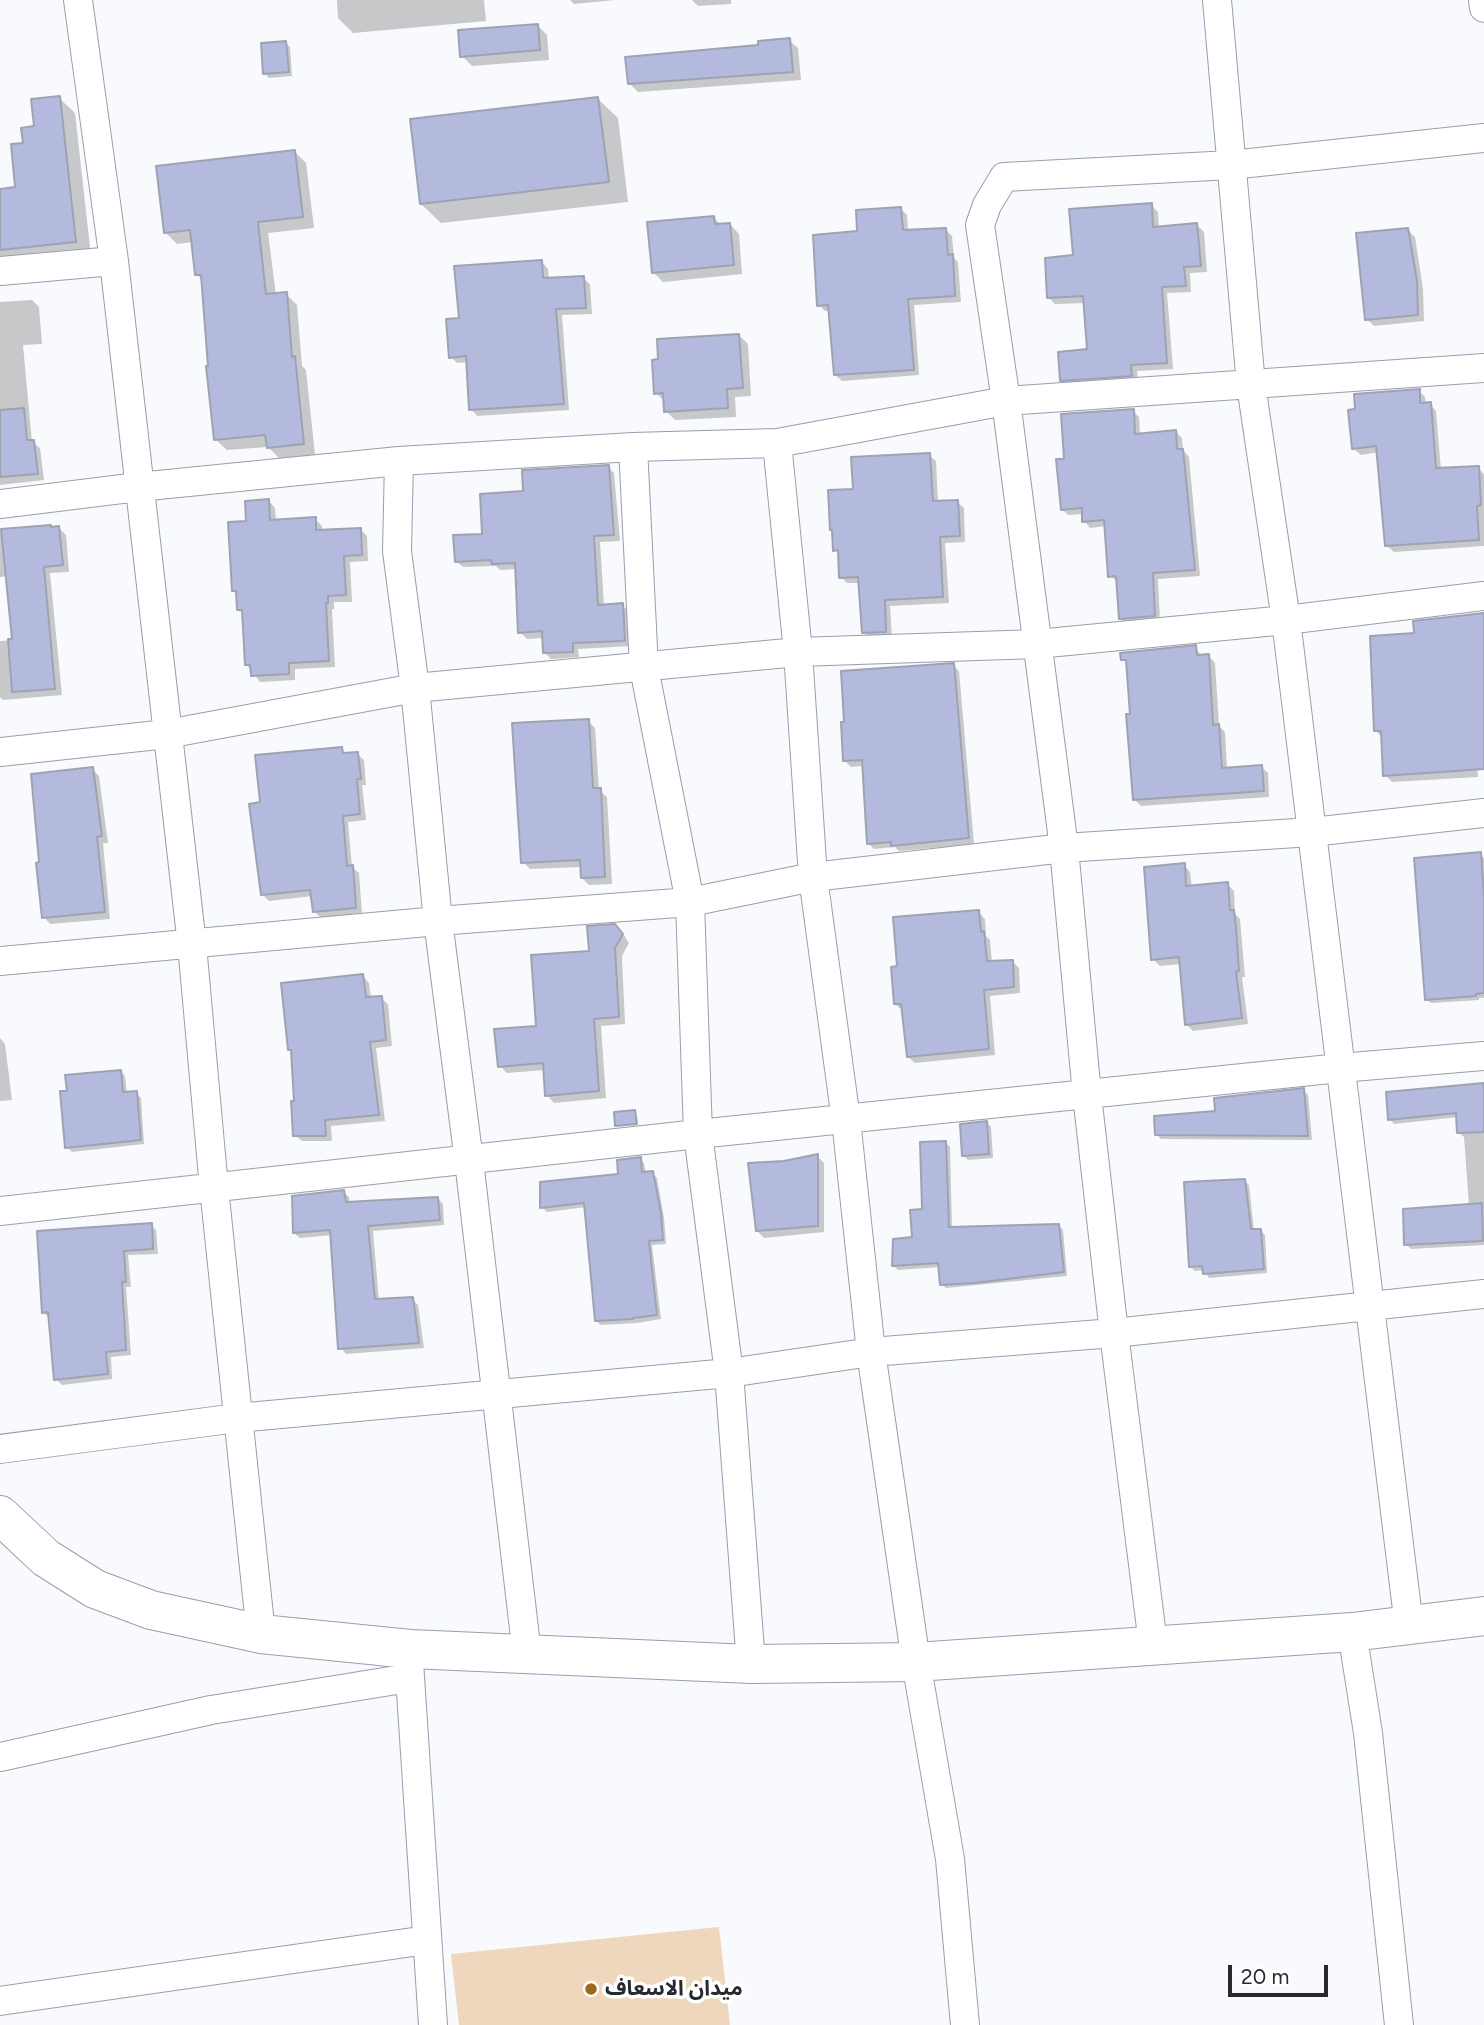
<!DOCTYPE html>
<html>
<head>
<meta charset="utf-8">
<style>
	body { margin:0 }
	#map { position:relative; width:1484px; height:2025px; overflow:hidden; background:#f9fafd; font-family:Figtree,sans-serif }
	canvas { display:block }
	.scale { position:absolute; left:1228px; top:1965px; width:100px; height:32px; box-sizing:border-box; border:4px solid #27292f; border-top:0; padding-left:9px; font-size:21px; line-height:24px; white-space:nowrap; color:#27292f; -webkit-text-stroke:5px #fff; paint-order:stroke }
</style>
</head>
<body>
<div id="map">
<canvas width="1484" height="2025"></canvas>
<div class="scale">20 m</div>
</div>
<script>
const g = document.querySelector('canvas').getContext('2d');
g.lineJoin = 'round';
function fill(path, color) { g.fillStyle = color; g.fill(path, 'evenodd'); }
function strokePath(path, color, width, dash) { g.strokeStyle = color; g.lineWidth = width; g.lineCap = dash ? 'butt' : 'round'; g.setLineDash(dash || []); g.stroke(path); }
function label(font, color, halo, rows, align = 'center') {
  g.font = font + ' Figtree,"Noto Sans Arabic",sans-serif'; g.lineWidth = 7; g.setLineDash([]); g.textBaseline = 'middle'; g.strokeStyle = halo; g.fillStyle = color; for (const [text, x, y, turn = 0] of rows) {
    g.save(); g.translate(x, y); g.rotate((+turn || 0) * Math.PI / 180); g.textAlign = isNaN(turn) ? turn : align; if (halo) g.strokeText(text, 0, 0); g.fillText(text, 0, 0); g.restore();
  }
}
fill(new Path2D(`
	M719,1927L730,2025H459L451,1954Z`), '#eed7bd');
fill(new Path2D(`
	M337,0H484L486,21L353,33L338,18Z
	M570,0H615L574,4Z
	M692,0H731V4L698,6Z
	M537,25L547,35L549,60L472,66L462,56Z
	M789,40L798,48L801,80L638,92L629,83Z
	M286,43L290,47L292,76L269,78L265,73Z
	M59,98L75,113L91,256L0,266V190L17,189L25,144Z
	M598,99L618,118L628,202L441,223L421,204Z
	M295,152L306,163L314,228L268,233L276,295L286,294L297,305L302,366L306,370L315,455L280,459L268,447L227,450L215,439L203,280L197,275L193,242L177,244L165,232Z
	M1151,205L1158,212L1159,228L1197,225L1204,232L1207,272L1190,273L1191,292L1167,293L1173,369L1137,371L1138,382L1068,387L1061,380L1089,351L1086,303L1055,304L1049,298L1075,257Z
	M901,209L907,215L908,232L946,230L952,236L954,258L958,262L961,302L914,305L919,375L842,381L835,375L830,311H825L819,305L859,233Z
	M714,218L721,225L730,224L739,234L742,274L663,282L654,273Z
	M1408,230L1415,237L1423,289L1424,321L1374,326L1367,319Z
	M542,262L548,269L549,280L583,278L590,284L592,314L562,315L569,410L477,416L471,409L468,362L457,363L451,357L461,320Z
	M32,300L39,307L42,344L23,345L32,442L40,448L44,480L0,485V302Z
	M739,335L748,344L751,396L735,397L736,417L675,420L666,411L665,402L656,393Z
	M1419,391L1425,397L1426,405L1430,404L1436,411L1441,470L1478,468L1484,474V546L1394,552L1387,546L1379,452L1361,455L1354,449Z
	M1133,411L1139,417L1140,435L1176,432L1182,438L1183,450L1189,457L1200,576L1158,579L1160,622L1127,625L1120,619L1119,582L1110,576L1106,526L1090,528L1084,521V514L1068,515L1062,509L1066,460Z
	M929,455L936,461L938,503L957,502L964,508L965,542L945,543L949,603L890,606L892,638L870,639L864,632L860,583H847L841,577L840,555L835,550L855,490Z
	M608,467L614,473L620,541L600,542L604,606L622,605L629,612L631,646L578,649L579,657L551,659L544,652V638L527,639L520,632L517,569L500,570L496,566L463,567L456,561L525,493Z
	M269,501L275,508L276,521L315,519L322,526V531L360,529L367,536L368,561L350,562L352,602H334V609H332L335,667L295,669V680L260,682L247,665L244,615L239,610L238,595L234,590L247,523Z
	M50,527L59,528L66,535L69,572L50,573L62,695L3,700L0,697V641L14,640L8,576L0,577V531Z
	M1195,647L1202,657L1209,656L1215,663L1219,726L1225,732L1227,770L1261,767L1268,773L1269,797L1141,806L1134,799L1128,664L1123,659Z
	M953,665L959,671L974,844L899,851L895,847L874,849L868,843L864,766L851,767L845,761Z
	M1484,678V700L1473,720L1478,777L1392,782L1385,775L1383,738L1376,731Z
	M588,721L595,728L599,790L607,797L612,884L589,885L582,878V867L530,869L523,862Z
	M341,749L347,755L357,754L364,760L366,785H362L366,820L348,822L352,867L359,873L362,914L321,918L314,911L313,896L269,901L262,894V804Z
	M92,769L99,776L108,843H103L110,919L50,924L44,917Z
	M1480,854L1484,858V998H1479V1000L1431,1003L1426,999Z
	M1184,865L1190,872L1192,887L1227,884L1234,891L1235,914L1240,919L1245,977H1242L1248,1024L1193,1031L1187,1025L1181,964L1160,966L1153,959Z
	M978,912L985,919L986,936L990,940L992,963L1012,961L1019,968L1020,993L990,996L995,1055L915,1063L908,1057L902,1010L895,1004L898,968Z
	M623,934L629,943L622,956L625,1024L601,1026L606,1098L554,1103L547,1095L545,1070L507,1073L500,1066L538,1027L591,952Z
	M363,976L369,983L371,998H381L388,1004L392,1046L376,1048L385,1121L331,1126L332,1141H302L295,1135L293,1053L290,1049Z
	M0,1038L5,1044L12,1100L0,1101Z
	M121,1071L125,1076L127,1094L136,1093L141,1098L144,1144L72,1152L67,1147Z
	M1484,1085V1245L1411,1249L1406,1244L1469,1206L1464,1137L1459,1133L1458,1117L1394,1124L1390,1119Z
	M1303,1090L1308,1095L1312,1140L1161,1139L1156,1134Z
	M987,1123L991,1127L993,1158L968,1160L964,1156Z
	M946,1143L950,1147L952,1229L1058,1225L1063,1230L1067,1276L946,1288L942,1284L940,1267L898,1270L893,1265L914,1238Z
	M817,1156L824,1163V1232L764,1238L757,1231L784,1163Z
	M640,1159L644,1163L646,1174L652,1173L657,1178L664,1218L666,1244L652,1245L661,1319L637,1323L601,1325L596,1321L586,1207L547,1212L542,1207L619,1175Z
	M1245,1181L1249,1185L1254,1231H1261L1265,1235L1267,1273L1209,1278L1204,1270L1195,1271L1191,1267Z
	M343,1192L349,1197L350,1204L438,1199L443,1204L444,1225L373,1231L379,1301L412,1299L418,1305L424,1348L346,1354L341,1348L332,1235L300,1238L294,1233Z
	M151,1225L156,1230L158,1254L128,1255L131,1287H126L131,1355L111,1357L112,1379L62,1385L56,1379L49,1318L43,1312Z`), '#0003');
const building = new Path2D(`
	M538,24L540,50L460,57L458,30Z
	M790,38L793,72L628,84L625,57L758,45V41Z
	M286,41L289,72L263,74L261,43Z
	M60,96L76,242L0,250V189L15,187L11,144L23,143L21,128L34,126L31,99Z
	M598,97L609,182L420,204L410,119Z
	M295,150L303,217L258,222L266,294L287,292L292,357L295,356L304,444L267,448L265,435L214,440L206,366H208L201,275H195L190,230L164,233L156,166Z
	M1152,203L1153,227L1197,223L1201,266L1184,267L1186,286L1162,287L1167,363L1131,365L1132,376L1060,381L1058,352L1087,349L1083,296L1047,298L1045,258L1073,255L1069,209Z
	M901,207L903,230L946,228L948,255L953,254L955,296L908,299L914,370L834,375L828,305L817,306L813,235L857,231L856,210Z
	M714,216L715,224L730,223L734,265L652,273L647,222Z
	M1408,228L1417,281L1418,315L1365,320L1356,233Z
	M542,260L543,278L584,276L586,308L556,309L564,404L469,410L466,356L449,358L446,319L459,318L454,266Z
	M739,334L743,388L727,389L728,408L664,412L663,393L654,394L652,360L658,359L657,339Z
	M1420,389V403L1431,402L1436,468L1479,466L1481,505L1477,506L1479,540L1385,546L1376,446L1352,449L1348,410L1355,409L1354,394Z
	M24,408L27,440H34L38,474L0,477V410Z
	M1134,409L1135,434L1176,430L1177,449H1183L1195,570L1153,573L1155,616L1119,619L1116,576L1108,577L1104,520L1082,522V508L1061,510L1056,459H1064L1061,414Z
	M930,453L933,501L958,500L960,536L940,537L943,597L885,600L886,632L862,633L858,577L839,578L838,550L833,551L832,530H830L828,490L853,489L851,457Z
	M609,465L614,535L594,536L598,605L623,603L625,641L573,643V652L543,653L542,631L518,633L515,563L492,564L491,560L455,562L453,535L482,534L480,494L523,491L522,470Z
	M269,499L270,520L316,517V530L361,528L362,555L344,556L346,595L328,596V603H326L329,661L289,663V674L251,676L250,665H245L242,610H237L236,591H232L228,522L246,521L245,501Z
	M51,525V527L59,526L63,565L44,567L55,689L12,692L8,639H12L1,529Z
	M1484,613V769L1383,776L1381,731H1374L1370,636L1414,633L1413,621Z
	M1196,645L1197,655L1209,654L1213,725L1219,724L1222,768L1262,765L1264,791L1133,800L1126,714H1130L1126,660H1121L1120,653Z
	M954,663L969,838L891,846V842L867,844L862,760L843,761L841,722H844L841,671Z
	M589,719L593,788H601L605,877L581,878L580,860L521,863L512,723Z
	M342,747L343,753L358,752L361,779H357L360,814L343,816L347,866L353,865L356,908L313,912L310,890L261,895L249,804L260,802L255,755Z
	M93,767L102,836L97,837L105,912L42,918L36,863L39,862L31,774Z
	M1481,852L1484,897V993L1476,994V996L1425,1000L1414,858Z
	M1185,863L1186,886L1228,882L1230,910H1234L1236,928L1239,971L1236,972L1242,1018L1185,1025L1179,957L1151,960L1144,867Z
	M979,910L981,932L984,931L987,961L1013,960L1014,987L984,990L989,1049L907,1057L901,1004H894L891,967L897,966L893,917Z
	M615,924L623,934L615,948L619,1017L594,1019L599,1091L545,1096L543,1063L498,1067L494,1029L536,1026L531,955L589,951L587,926Z
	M363,974L366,997L382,996L386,1040L370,1042L379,1115L325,1120L326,1136H293L291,1101H294L291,1050H288L281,983Z
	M121,1070L123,1092L137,1091L141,1140L65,1148L60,1091H67L65,1075Z
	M1484,1083V1132L1457,1133L1456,1113L1388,1120L1386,1092Z
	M1304,1088L1308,1136L1155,1135L1154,1116L1215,1111L1214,1098Z
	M635,1110L637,1124L615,1126L614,1112Z
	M987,1121L989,1154L962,1156L960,1124Z
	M946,1141L949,1227L1059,1224L1064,1272L975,1283L940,1285L938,1263L892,1266L893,1239L912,1237L910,1210L922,1209L920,1142Z
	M818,1154V1226L756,1231L748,1163L784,1161Z
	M641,1157L642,1172L653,1171L661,1213L663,1240L649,1241L657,1315L633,1318V1319L595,1321L584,1203L540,1208V1182L618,1174L617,1160Z
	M1245,1179L1251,1229H1261L1264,1269L1203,1274L1202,1266L1189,1267L1184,1182Z
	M344,1190L346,1202L438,1197L440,1220L368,1226L375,1299L413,1297L419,1343L338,1349L330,1230L293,1233L292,1196Z
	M1482,1203L1483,1241L1404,1245L1403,1209Z
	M152,1223L153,1249L124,1251L126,1282H122L126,1350L106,1352L108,1374L54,1380L48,1312L42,1313L37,1231Z`);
fill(building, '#b4bade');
strokePath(building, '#9fa2b2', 2);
const street = new Path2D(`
	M78,0L114,261L192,945L214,1188L261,1634
	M1217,0L1251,385L1286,620L1409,1626
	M1483,0L1484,8
	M0,271L114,261
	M777,443L798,652L813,877L846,1120L871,1352L916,1662L950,1859L965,2025
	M633,447L644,668L690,902L698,1134L729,1373L751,1664
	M399,461L397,551L415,688L438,921L469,1161L527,1654
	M0,504L138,487L399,461L633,447L777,443L1006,401L1484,368
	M0,752L167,734L415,688L798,652L1037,644L1286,620L1484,596
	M0,961L438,921L690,902L813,877L1064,848L1312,832L1484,813
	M0,1211L698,1134L1340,1068L1484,1056
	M0,1449L237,1418L729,1373L871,1352L1114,1333L1484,1294
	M1352,1632L1368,1733L1399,2025
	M1153,1644L1114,1333L1087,1095L1064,848L1006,401L980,225L987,205L1004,177L1231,165L1484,138
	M409,1662L433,2025
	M0,1757L211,1710L409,1678
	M0,2001L427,1940`);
const highway = new Path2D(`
	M0,1515L46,1558L95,1589L151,1610L261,1634L410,1649L751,1664L916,1662L1352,1632L1484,1616`);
strokePath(street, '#9a9dad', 30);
strokePath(highway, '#9a9dad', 40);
strokePath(street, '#fff', 28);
strokePath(highway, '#fff', 38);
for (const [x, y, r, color] of [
	[591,1989,7,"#9c681e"]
]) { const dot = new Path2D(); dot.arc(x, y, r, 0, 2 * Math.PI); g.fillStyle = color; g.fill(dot); strokePath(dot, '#fff', 2.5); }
label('bold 21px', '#27292f', '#fff', [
	["ميدان الاسعاف",605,1989]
], 'left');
</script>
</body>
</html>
